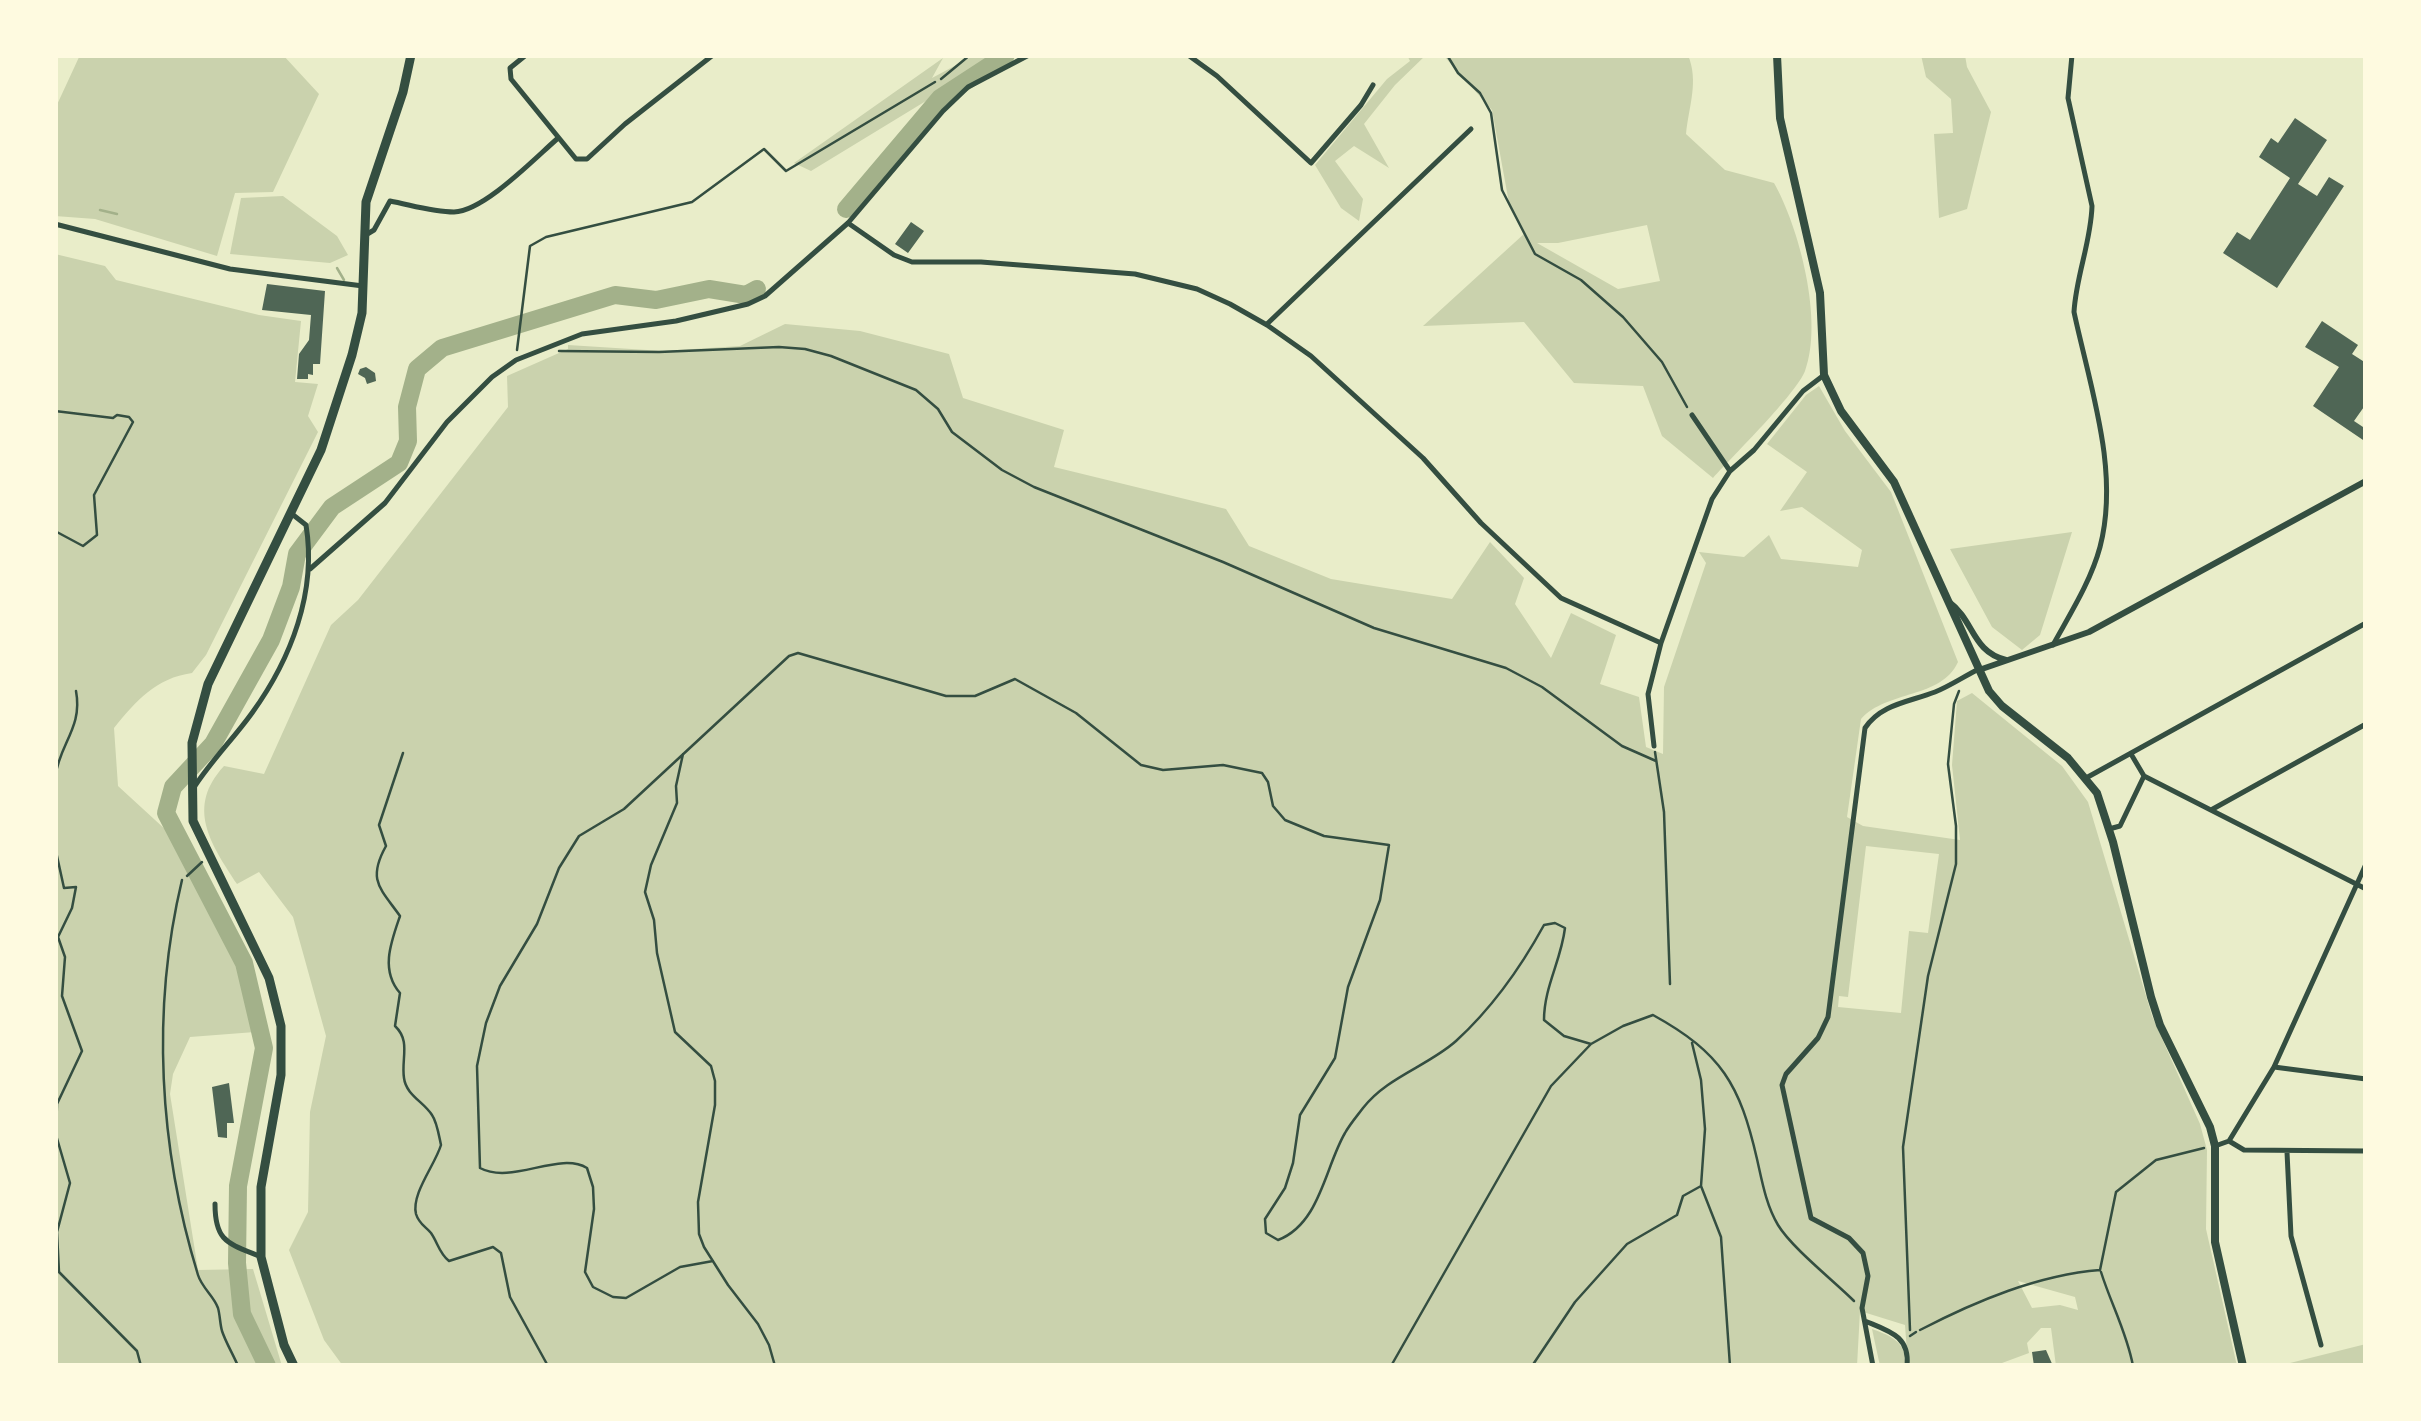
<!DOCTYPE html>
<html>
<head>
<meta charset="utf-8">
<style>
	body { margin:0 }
	#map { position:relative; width:2421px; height:1421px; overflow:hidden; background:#e9edc9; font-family:"PT Sans Narrow",sans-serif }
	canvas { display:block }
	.frame { position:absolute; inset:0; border:58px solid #fefae0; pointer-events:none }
</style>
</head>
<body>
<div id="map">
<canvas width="2421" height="1421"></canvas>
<div class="frame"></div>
</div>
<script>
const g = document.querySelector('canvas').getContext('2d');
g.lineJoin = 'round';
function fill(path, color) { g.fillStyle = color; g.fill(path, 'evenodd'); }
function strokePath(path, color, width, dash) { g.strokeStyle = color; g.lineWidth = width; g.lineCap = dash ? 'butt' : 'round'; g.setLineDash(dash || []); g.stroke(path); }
fill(new Path2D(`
	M80,55H283L319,94L273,192L235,193L217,256L95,219L55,216V109Z
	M975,55H1008L944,90L811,171L794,163L943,58L932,78Z
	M1407,55H1426L1395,85L1364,124L1389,168L1354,146L1335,161L1363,199L1359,221L1341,208L1315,165L1387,79L1410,61Z
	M1443,55H1688C1699,82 1689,105 1686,134L1725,170L1774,183C1799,227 1824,321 1805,371C1796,394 1733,456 1713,478L1662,436L1643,386L1574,383L1524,322L1423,326L1525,233L1509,203L1492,110ZM1647,225L1660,281L1618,289L1537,243H1558Z
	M1921,55H1965L1967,67L1991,112L1967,209L1939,218L1934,134L1953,133L1951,99L1926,77Z
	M283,196L337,236L348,255L330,263L230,254L241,198Z
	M55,254L105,266L116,280L259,315L301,321L295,382L318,384L308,416L318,432L206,655L192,673C156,678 136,701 114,728L118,786L191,853L250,969L268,1031L190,1037L173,1074L170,1094L198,1270L253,1269L282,1366H55Z
	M785,324L860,331L949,354L963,398L1064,430L1054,467L1226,509L1249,546L1331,579L1452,599L1490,542L1524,578L1515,604L1551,658L1571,613L1616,635L1600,684L1639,697L1646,747L1663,754L1664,687L1706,563L1699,552L1744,557L1769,535L1781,559L1858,567L1862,550L1802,507L1780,511L1807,472L1767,444L1806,395L1819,386L1845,431L1891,492L1958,662C1941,699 1887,690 1861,719L1847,817L1863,826L1960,840L1952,765L1957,701L1972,693L2062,766L2088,802L2152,1016L2200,1124L2207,1150L2206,1229L2237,1366H2056L2051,1328H2041L2027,1343L2029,1353L2002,1363V1366H1908L1905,1325L1860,1311L1857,1366H343L324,1340L289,1250L308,1212L310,1112L326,1036L293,917L259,872L237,884C210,843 186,807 224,766L264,774L331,625L358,600L508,407L507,376L568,349V345L663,351L740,346ZM1866,846L1939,854L1928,933L1909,931L1901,1013L1838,1007L1839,996L1848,997ZM2018,1281L2075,1297L2078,1310L2060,1305L2032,1308Z
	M2072,532L2040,635L2022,650L1992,627L1950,549Z
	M1872,1329C1891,1336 1908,1342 1904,1366H1880Z
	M2366,1344V1366H2278Z`), '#cad2ad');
strokePath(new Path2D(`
	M100,210L117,214
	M337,268L344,280`), '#a3b18a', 2.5);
strokePath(new Path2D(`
	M846,209L940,98L1006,55
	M267,1366L242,1314L237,1263L238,1186L264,1048L244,963L166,813L173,787L213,744L271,640L291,587L297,554L332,507L399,463L408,441L407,407L417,369L442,348L615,295L656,300L709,289L746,295L757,289`), '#a3b18a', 18);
fill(new Path2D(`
	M2295,118L2327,140L2298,184L2317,196L2329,177L2344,186L2277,288L2223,253L2237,232L2250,240L2290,178L2259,157L2271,138L2278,143Z
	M911,222L924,231L908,253L895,244Z
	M267,284L325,291L320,364H313V375L308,374V379H297L299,354L309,340L311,315L262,310Z
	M2322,321L2358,345L2352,354L2366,363V404L2354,421L2366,429V442L2313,406L2339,367L2305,347Z
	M366,367L375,373L376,381L367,384L365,378L358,374L360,369Z
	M229,1083L234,1123H227V1138L218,1137L212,1087Z
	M2046,1350L2053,1366H2034L2032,1352Z`), '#4f6655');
strokePath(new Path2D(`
	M1447,55L1458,73L1480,93L1491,113L1502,190L1535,254L1581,280L1623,317L1662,362L1687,407
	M517,350L530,246L546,237L692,202L764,149L786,171L935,82
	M559,351L659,352L779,347L805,349L831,356L916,390L938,409L952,432L1002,470L1034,487L1223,562L1374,628L1506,668L1542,687L1622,746L1656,761
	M55,411L113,418L117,415L129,417L133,422L94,495L97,535L83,546L55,531
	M1655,752L1664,812L1670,984
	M403,753L379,825L386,846C367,880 380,888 400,916C391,942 380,970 400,993L395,1026C411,1041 401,1059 404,1078C406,1095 424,1102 432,1115C437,1122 439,1136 441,1145C435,1165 411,1194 416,1214C419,1224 425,1226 431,1233C438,1243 439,1253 449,1261L493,1247L501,1253L510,1297L548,1366
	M683,754L676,786L677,803L651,865L645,892L654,920L657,953L675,1032L711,1066L715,1081V1105L698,1202L699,1234L704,1247L728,1285L758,1324L769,1345L775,1366
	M55,778C59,744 83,728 76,691
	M55,847L64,888L76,887L72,908L58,937L65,957L62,996L82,1051L57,1104L56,1135L70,1183L57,1232L59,1272L137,1351L141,1366
	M187,876L202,862
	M1692,1043L1701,1080L1705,1129L1701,1186L1721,1237L1730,1366
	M713,1261L680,1267L626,1298L613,1297L593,1287L585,1272L594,1209L593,1187L587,1168C559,1151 512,1185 480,1168L477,1066L486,1023L500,986L537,924L559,868L579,836L624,809L789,656L798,653L946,696H975L1015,679L1076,713L1141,765L1163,770L1223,765L1262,773L1268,782L1273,806L1285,820L1324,836L1389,845L1380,900L1348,987L1335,1058L1300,1115L1293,1163L1285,1188L1265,1219L1266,1233L1278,1240C1320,1224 1325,1167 1345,1133C1350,1124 1357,1116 1363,1108C1387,1077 1428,1066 1456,1041C1491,1009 1521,967 1544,925L1555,923L1565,928C1561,961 1544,987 1544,1020L1564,1036L1591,1044
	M2101,1272C2111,1304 2127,1333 2133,1366
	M1910,1330L1903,1147L1928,976L1956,864V826L1948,764L1954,704L1959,691
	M1920,1330C1976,1301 2038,1275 2100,1270L2116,1192L2156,1160L2204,1148
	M1391,1366L1551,1086L1591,1044L1623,1026L1653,1015C1722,1053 1740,1085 1757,1159C1762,1181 1766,1205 1778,1225C1792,1248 1834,1281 1854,1301
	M1532,1366L1575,1302L1627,1244L1677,1215L1683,1196L1701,1186`), '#344e41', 2.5);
strokePath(new Path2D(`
	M941,79L970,55
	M182,880C151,1010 159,1148 198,1275C202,1288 214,1296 218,1308C220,1315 220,1324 222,1331C226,1343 233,1354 238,1366
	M1910,1336L1916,1332`), '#344e41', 2.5);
strokePath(new Path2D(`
	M526,55L510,68L511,79L576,159H587L625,124L713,55
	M1188,55L1217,76L1311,163L1361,105L1373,85
	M848,223L894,255L912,262H981L1135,274L1197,289L1230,304L1267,325L1311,356L1423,458L1481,523L1561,598L1661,643
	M55,224L230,269L363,286
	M364,236L374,230L390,201C411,205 433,212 454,212C484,211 534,159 557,139
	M1267,324L1471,129
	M1692,415L1730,471
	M310,569L385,503L447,422L492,377L516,360L582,334L676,321L748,304L765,296L848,223L943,111L968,87L1029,55
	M2053,645C2070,614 2091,581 2100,547C2120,471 2090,387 2074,312C2076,276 2091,242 2092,206L2068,98L2072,55
	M1654,746L1648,694L1661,643L1712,499L1730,471L1754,450L1803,391L1824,375
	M2131,754L2144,776L2366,889
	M2086,778L2366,623
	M195,786C212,760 234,738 252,713C291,659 317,592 306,525L292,514
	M2211,810L2366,724
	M2109,829L2120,826L2144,776
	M2274,1067L2366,1079
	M2229,1141L2244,1150L2366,1151
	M2215,1146L2229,1141L2274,1067L2366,864
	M2287,1152L2291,1236L2321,1345
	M215,1204C215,1241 227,1243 259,1256
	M1865,1321C1889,1331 1910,1336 1907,1366
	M1873,1366L1862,1308L1868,1276L1863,1253L1849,1238L1811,1218L1782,1085L1786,1074L1818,1038L1828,1017L1865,728C1881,704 1909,702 1935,692C1950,686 1963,677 1977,670`), '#344e41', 5);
strokePath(new Path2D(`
	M1949,602C1974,620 1972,652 2006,660
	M1979,670L2089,632L2366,481`), '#344e41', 6);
strokePath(new Path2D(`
	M1777,55L1780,118L1820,293L1824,375L1841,411L1894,482L1989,691L2002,706L2068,758L2097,793L2113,842L2151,997L2160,1025L2210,1127L2215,1146V1242L2243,1366`), '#344e41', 8);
strokePath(new Path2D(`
	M294,1366L284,1345L261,1257V1187L281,1075V1026L269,978L193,821L192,743L208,684L321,450L352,355L362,313L366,202L403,92L411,55`), '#344e41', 9);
</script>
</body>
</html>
